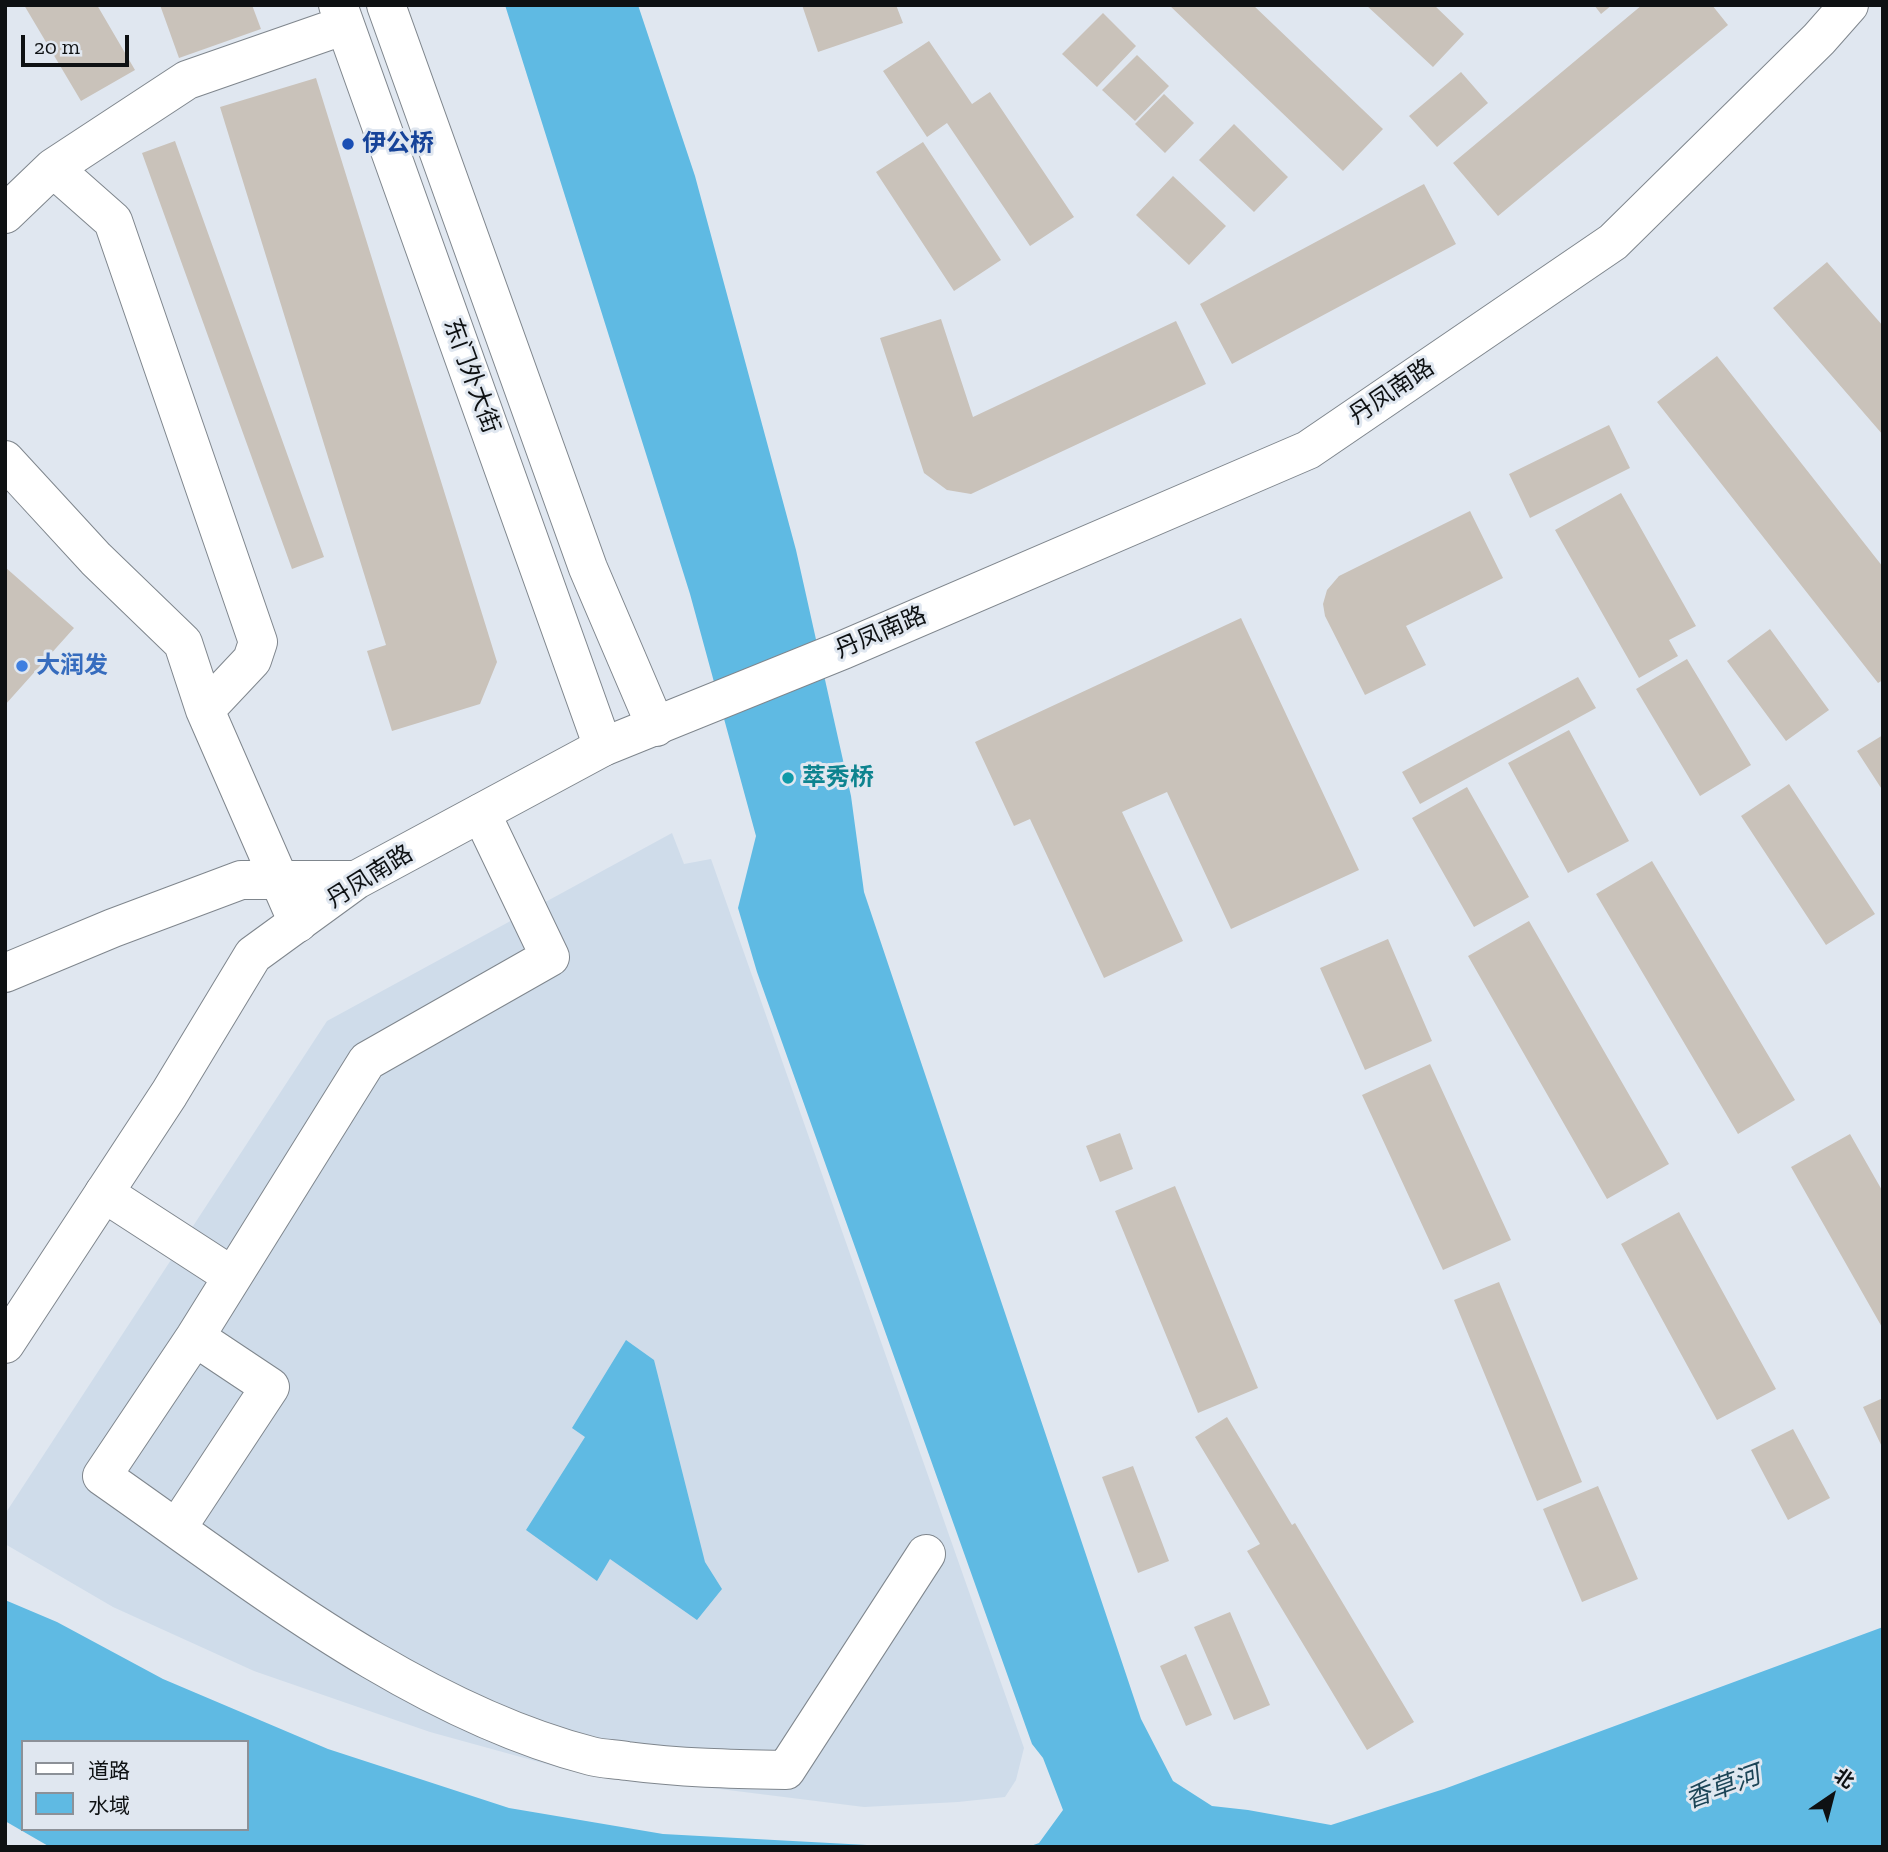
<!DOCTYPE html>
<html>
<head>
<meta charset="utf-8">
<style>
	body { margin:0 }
	#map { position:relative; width:1888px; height:1852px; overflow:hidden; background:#e0e7f0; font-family:"Zilla Slab","Noto Sans SC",serif }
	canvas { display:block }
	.frame { position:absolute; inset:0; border:7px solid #0e1113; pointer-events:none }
	.legend { position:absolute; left:21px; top:1740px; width:228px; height:91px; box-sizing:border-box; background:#e0e7f0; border:2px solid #8c9198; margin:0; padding:9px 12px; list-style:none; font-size:21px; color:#0e1113 }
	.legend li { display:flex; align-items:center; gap:14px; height:35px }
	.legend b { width:35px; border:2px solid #8c9198 }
	.north { position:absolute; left:1797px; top:1761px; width:70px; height:70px; -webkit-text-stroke:5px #e0e7f0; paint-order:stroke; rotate:35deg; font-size:19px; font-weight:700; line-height:28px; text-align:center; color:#0e1113 }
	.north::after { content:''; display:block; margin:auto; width:24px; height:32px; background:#0e1113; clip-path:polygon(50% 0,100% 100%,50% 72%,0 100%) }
	.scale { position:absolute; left:21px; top:35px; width:108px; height:32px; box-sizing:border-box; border:4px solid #0e1113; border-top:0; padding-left:9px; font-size:21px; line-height:24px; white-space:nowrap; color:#0e1113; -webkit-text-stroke:5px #e0e7f0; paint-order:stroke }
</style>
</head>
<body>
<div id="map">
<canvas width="1888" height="1852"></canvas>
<div class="frame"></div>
<ul class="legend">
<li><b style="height:9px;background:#fff"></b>道路</li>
<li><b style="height:19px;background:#5fbae3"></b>水域</li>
</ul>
<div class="north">北</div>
<div class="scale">20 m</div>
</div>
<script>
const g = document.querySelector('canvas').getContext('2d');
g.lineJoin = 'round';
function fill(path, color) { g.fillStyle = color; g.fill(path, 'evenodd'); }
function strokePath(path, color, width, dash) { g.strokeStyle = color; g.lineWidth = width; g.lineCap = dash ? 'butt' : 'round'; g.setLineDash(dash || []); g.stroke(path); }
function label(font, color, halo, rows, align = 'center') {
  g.font = font + ' "Zilla Slab","Noto Sans SC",serif'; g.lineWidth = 6; g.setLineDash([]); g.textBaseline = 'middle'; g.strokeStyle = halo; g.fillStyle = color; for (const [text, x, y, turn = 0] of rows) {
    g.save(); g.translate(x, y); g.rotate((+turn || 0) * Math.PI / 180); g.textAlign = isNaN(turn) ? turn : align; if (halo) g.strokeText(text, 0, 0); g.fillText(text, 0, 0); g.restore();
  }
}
fill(new Path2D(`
	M672,833L684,864L711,859L1024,1748L1016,1780L1005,1797L958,1802L864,1807L568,1770L430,1732L254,1671L113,1607L5,1544V1514L327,1021Z`), '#cfdcea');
fill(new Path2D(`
	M505,5H638L695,176L796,550L851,796L864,892L1141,1719L1173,1781L1212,1806L1248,1810L1331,1825L1444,1789L1883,1627V1847H1028L1039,1843L1063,1810L1043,1758L1032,1744L757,972L738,908L756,836L690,594Z
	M626,1340L654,1360L705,1562L722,1589L697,1620L610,1559L597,1581L526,1530L585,1437L572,1428Z
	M5,1600L57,1622L163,1679L328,1749L509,1808L663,1834L904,1847H50L5,1821ZM23,1742H247V1829H23Z`), '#5fbae3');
fill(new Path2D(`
	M24,5H97L135,70L81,101Z
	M160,5H252L261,29L179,58Z
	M802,5H896L903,23L818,52Z
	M1169,5H1253L1383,129L1343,171Z
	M1366,5H1434L1464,34L1433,67Z
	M1594,5H1612L1601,14Z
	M1642,5H1712L1728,25L1498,216L1453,163Z
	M1103,13L1136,46L1097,87L1062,54Z
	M929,41L972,104L990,92L1074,217L1030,246L947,123L927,137L883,71Z
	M1137,55L1169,86L1135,121L1102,90Z
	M1461,72L1488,103L1437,147L1409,116Z
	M316,78L497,662L480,704L392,731L367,651L386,645L220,107Z
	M1164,94L1194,123L1165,153L1135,124Z
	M1234,124L1288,177L1254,212L1199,160Z
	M175,141L324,557L292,569L142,153Z
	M923,142L1001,260L954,291L876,172Z
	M1173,176L1226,226L1189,265L1136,215Z
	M1424,184L1456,244L1232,364L1200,304Z
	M1827,262L1883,326V435L1773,308Z
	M941,319L973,417L1176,321L1206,384L971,494L947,490L924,473L880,338Z
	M1717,356L1883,567V680L1878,683L1657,402Z
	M1609,425L1630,468L1530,518L1509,474Z
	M1621,493L1696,626L1669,640L1678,656L1639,678L1555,530Z
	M1470,511L1503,578L1406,626L1426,665L1365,695L1325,616L1323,604L1327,590L1339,576Z
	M5,567L74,628L5,705Z
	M1241,618L1359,870L1231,929L1167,792L1122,812L1183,941L1104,978L1030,819L1014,826L975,742Z
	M1770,629L1829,710L1786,741L1727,661Z
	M1687,659L1751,765L1700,796L1636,689Z
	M1578,677L1596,708L1420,804L1402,772Z
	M1569,730L1629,841L1568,873L1508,763Z
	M1883,735V791L1857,751Z
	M1789,784L1875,914L1826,945L1741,816Z
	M1467,787L1529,897L1474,927L1412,818Z
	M1652,861L1795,1100L1738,1134L1596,894Z
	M1529,921L1669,1164L1607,1199L1468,956Z
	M1388,939L1432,1041L1365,1070L1320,968Z
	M1430,1064L1511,1240L1443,1270L1362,1095Z
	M1120,1133L1133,1169L1100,1182L1086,1146Z
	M1850,1134L1883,1192V1329L1791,1167Z
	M1175,1186L1258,1388L1198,1413L1115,1211Z
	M1679,1212L1776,1389L1717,1420L1621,1244Z
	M1499,1282L1582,1482L1537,1501L1454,1300Z
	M1883,1398V1449L1863,1407Z
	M1227,1417L1292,1525L1295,1523L1414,1722L1367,1750L1247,1551L1260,1544L1195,1437Z
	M1793,1429L1830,1498L1788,1520L1751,1450Z
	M1133,1466L1169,1561L1138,1573L1102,1477Z
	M1598,1486L1638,1579L1582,1602L1543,1509Z
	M1230,1612L1270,1705L1234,1720L1194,1627Z
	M1186,1654L1212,1715L1186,1726L1160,1666Z`), '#c9c2ba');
const minor = new Path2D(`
	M338,5L603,747
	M386,5L588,568L656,727
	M53,168L187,80L345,25
	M5,214L53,168L113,221L258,642L252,660L205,710
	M5,460L96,559L183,643L205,710L298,923
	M481,813L550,957L367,1061L195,1337L102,1476C251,1580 413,1710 591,1756C602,1759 615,1759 627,1761C680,1768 732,1769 786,1770L926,1554
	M104,1193L232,1276
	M177,1528L270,1387L195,1337`);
const major = new Path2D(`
	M5,973L113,928L241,880H356
	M5,1344L169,1094L253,955L356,880L603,747L843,650L1308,450L1613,242L1819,39L1849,5`);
strokePath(minor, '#7f868d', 40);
strokePath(major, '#7f868d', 40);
strokePath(minor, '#fff', 38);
strokePath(major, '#fff', 38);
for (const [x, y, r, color] of [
	[348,144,7,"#1a4fb4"],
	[22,666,7,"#3f7fe0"],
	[788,778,7,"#0f9aa8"]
]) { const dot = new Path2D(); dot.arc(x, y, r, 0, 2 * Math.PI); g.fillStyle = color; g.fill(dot); strokePath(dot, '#e0e7f0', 2.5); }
label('bold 24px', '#164399', '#e0e7f0', [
	["伊公桥",362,144]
], 'left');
label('24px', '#0e1113', '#e0e7f0', [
	["东门外大街",471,376,70],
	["丹凤南路",1392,392,-34],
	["丹凤南路",881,633,-23],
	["丹凤南路",370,877,-32]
]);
label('bold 24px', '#366cbe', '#e0e7f0', [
	["大润发",36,666]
], 'left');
label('bold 24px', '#0d838f', '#e0e7f0', [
	["萃秀桥",802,778]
], 'left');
label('italic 26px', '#1c4456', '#e0e7f0', [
	["香草河",1723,1788,-20]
]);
</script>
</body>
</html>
